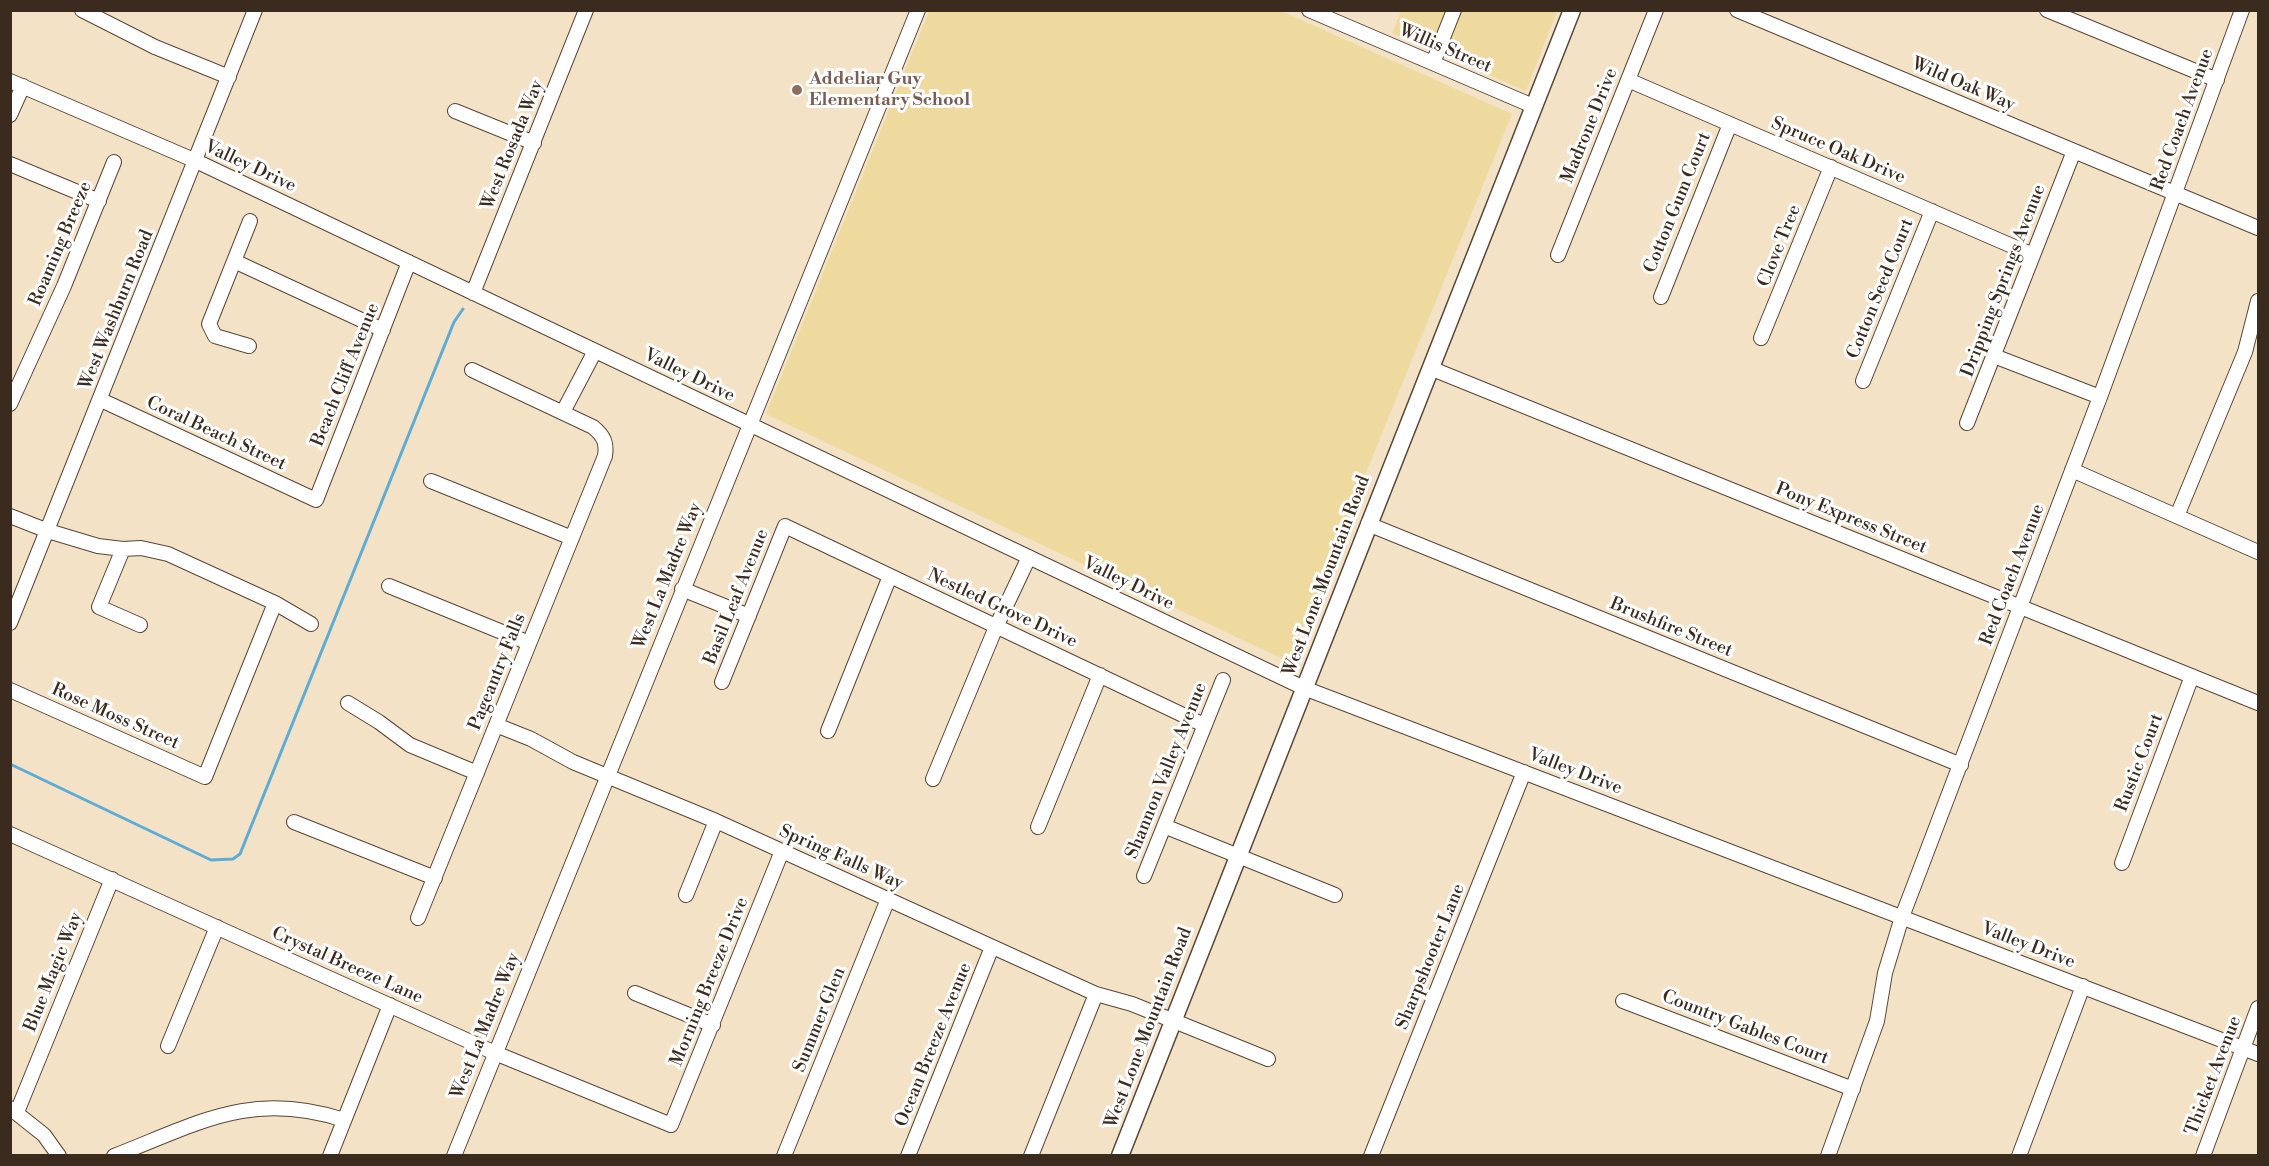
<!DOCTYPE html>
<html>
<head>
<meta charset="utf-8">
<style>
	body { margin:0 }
	#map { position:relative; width:2269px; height:1166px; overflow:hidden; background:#f3e2c6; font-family:"Libre Bodoni",serif }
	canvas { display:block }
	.frame { position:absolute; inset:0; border:12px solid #3b2a1e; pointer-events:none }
</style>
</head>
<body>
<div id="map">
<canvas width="2269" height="1166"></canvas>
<div class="frame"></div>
</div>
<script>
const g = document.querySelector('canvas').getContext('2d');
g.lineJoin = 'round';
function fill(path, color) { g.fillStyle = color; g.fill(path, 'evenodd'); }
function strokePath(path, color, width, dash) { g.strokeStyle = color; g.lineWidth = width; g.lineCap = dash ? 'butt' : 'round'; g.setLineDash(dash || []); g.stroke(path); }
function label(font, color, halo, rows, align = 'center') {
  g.font = font + ' "Libre Bodoni",serif'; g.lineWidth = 6; g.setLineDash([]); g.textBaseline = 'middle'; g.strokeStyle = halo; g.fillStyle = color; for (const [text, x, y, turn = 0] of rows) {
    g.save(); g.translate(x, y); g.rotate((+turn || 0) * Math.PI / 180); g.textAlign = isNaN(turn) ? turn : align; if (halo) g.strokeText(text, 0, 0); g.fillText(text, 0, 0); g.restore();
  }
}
fill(new Path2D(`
	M929,11H1281L1512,114L1289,662L766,414Z
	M1401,11H1557L1526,91L1392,33Z`), '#eeda9e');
strokePath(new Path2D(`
	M10,764L211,860L233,859L240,854L454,322L463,309`), '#5cacd6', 3);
const minor = new Path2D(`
	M82,10L155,47L229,77
	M1309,10L1533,106
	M1737,10L2258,228
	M2047,10L2217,80
	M1433,63L1454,10
	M1628,80L2033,255
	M10,81L196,161L1304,688L2258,1054
	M455,111L534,143
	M10,115L23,86
	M10,164L99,201
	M1558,255L1656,10
	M234,261L383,330
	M473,293L586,10
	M1661,297L1730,124
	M1761,338L1831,167
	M249,346L215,336L209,324L250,221
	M1994,356L2100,397
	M1430,368L2258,703
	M1863,381L1932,211
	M101,400L316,500L409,262
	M10,404L64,286L114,162
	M563,412L595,351
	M1967,423L2074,151
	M2072,470L2258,552
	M431,481L572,538
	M10,516L48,531L98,546L123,549L141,548L168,554L275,603L311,624
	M2177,516L2245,352L2258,301
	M1368,524L1961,765
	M123,549L99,607L140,625
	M389,586L529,643
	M682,589L749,616
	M10,623L255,10
	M722,682L785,526L1204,725
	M10,690L205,777L275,603
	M348,703L379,722L410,745L477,773
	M496,725L531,739L573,762L716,821L1096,994L1132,1004L1268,1059
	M828,731L890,576
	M933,779L996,627L1029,557
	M294,822L435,878
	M1164,826L1335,895
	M1038,827L1100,675
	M10,834L495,1053L671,1125L782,851
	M2122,863L2192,676
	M1144,876L1223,680
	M686,895L716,821
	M418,918L605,456C607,443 604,436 593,427L472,370
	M635,993L713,1025
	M1623,1001L1853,1089
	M168,1046L217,927
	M10,1108L44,1135L59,1156
	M17,1112L112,879
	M114,1156C199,1123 251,1090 344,1120
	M330,1156L390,1005
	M454,1156L918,10
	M784,1156L888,899
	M908,1156L992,947
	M1031,1156L1096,994
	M1371,1156L1524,772
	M1828,1156L1877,1021L1885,973L1902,917L2100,397L2242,10
	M2019,1156L2083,986
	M2203,1156L2258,1008`);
const major = new Path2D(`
	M1120,1156L1572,10`);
strokePath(minor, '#574637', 16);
strokePath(major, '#574637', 19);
strokePath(minor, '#fff', 14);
strokePath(major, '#fff', 16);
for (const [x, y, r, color] of [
	[797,90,6,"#8d6e63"]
]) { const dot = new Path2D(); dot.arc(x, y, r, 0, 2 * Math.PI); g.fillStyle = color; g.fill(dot); strokePath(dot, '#fff', 2); }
label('18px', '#3b2a1e', '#fff', [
	["Willis Street",1445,49,23],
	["Wild Oak Way",1963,85,23],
	["Red Coach Avenue",2183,120,-70],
	["Madrone Drive",1590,126,-68],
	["West Rosada Way",513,145,-68],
	["Spruce Oak Drive",1838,151,23],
	["Valley Drive",250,167,25],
	["Cotton Gum Court",1678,203,-68],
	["Roaming Breeze",61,244,-67],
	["Clove Tree",1780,246,-68],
	["Dripping Springs Avenue",2004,281,-69],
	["Cotton Seed Court",1881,289,-68],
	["West Washburn Road",117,310,-68],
	["Beach Cliff Avenue",346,375,-68],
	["Valley Drive",689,376,26],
	["Coral Beach Street",216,434,25],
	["Pony Express Street",1851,519,22],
	["Red Coach Avenue",2013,575,-69],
	["West La Madre Way",668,576,-68],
	["West Lone Mountain Road",1327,576,-69],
	["Valley Drive",1128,584,26],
	["Basil Leaf Avenue",737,597,-68],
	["Nestled Grove Drive",1002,609,25],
	["Brushfire Street",1671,628,22],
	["Pageantry Falls",498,672,-68],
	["Rose Moss Street",115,717,24],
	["Rustic Court",2140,763,-69],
	["Shannon Valley Avenue",1167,771,-68],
	["Valley Drive",1575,772,21],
	["Spring Falls Way",841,858,24],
	["Valley Drive",2028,946,21],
	["Sharpshooter Lane",1431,957,-68],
	["Crystal Breeze Lane",347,966,24],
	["Blue Magic Way",54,972,-68],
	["Morning Breeze Drive",710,982,-68],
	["Summer Glen",820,1020,-68],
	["West La Madre Way",486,1026,-68],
	["West Lone Mountain Road",1149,1028,-69],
	["Country Gables Court",1745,1028,21],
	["Ocean Breeze Avenue",934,1045,-68],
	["Thicket Avenue",2214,1076,-69]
]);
label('bold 18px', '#785e54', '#fff', [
	["Addeliar Guy",809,80],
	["Elementary School",809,101]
], 'left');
</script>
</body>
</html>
